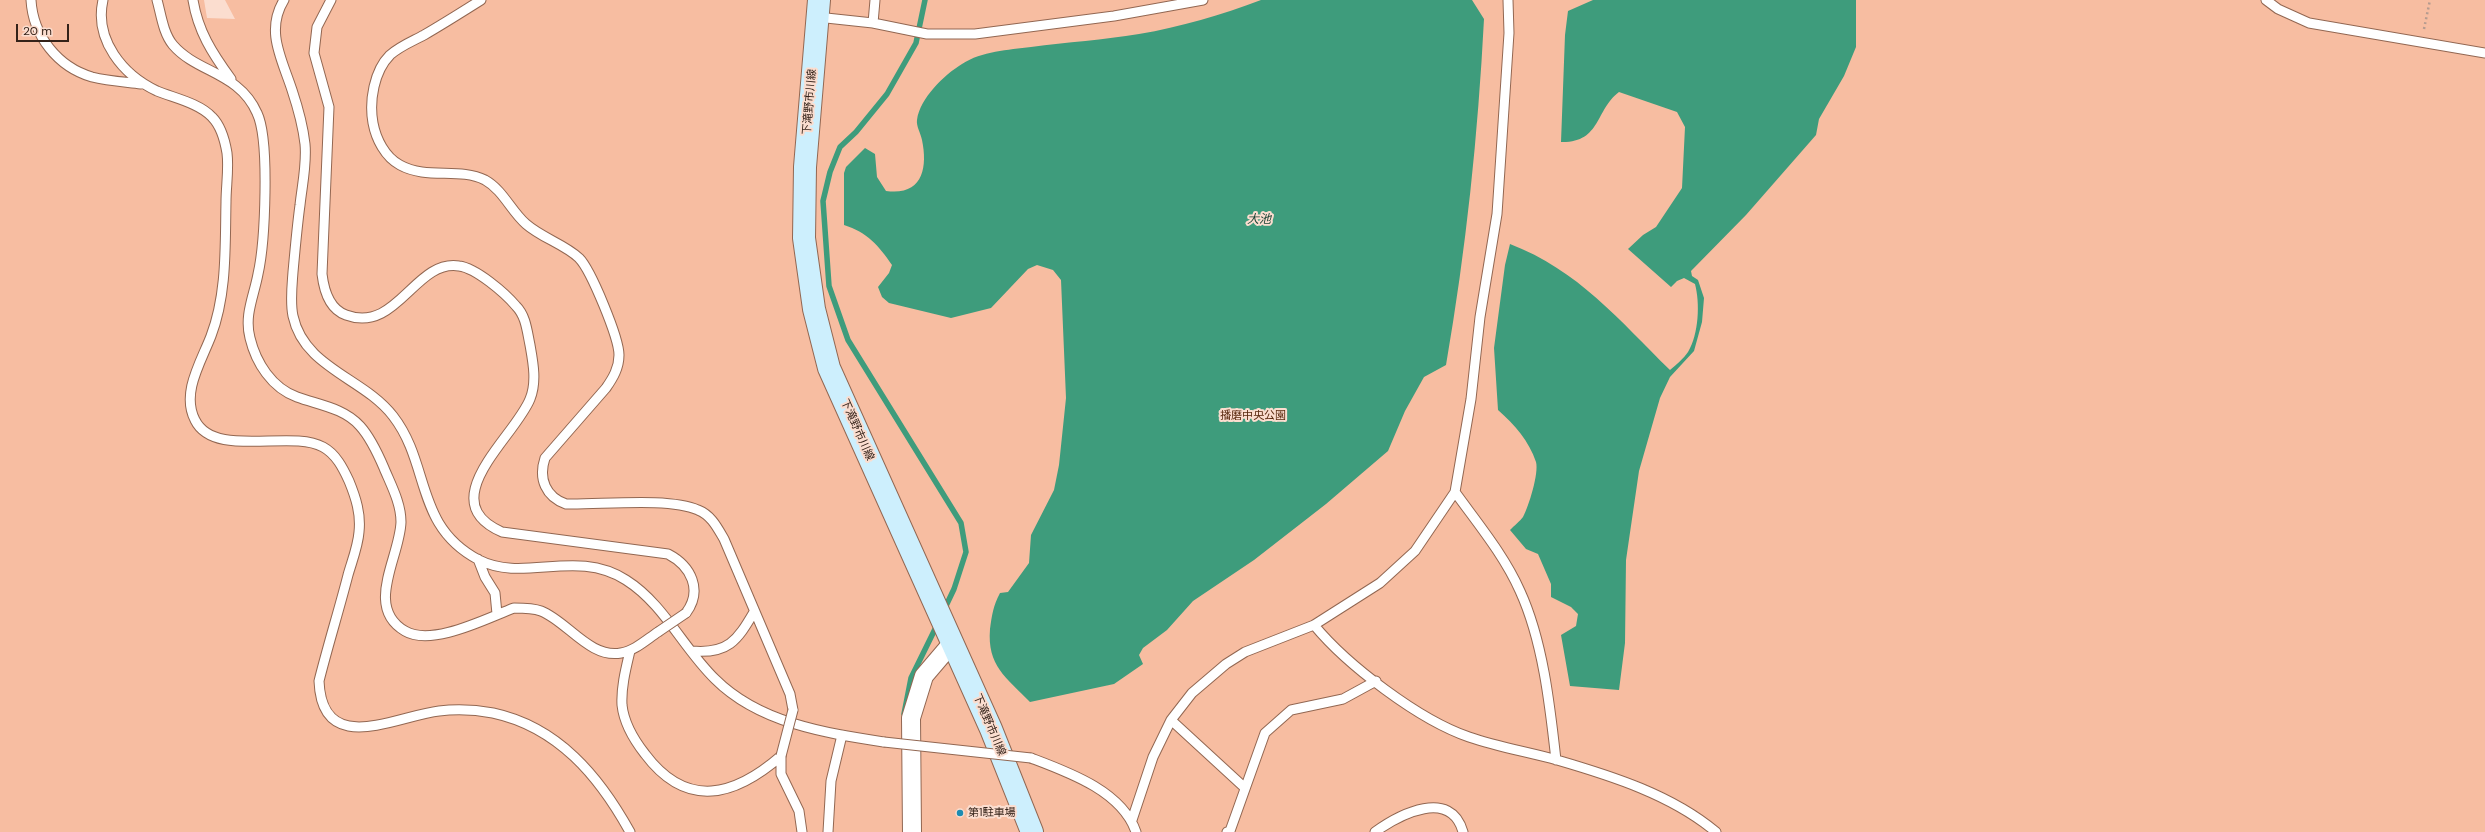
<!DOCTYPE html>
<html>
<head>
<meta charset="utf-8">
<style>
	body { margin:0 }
	#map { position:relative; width:2485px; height:832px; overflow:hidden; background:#fbddcf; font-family:"DM Sans",sans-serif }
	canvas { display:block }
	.scale { position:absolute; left:16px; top:24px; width:53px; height:18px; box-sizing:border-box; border:2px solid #342219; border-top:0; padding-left:5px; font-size:12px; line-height:14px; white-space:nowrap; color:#342219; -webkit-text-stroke:3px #fbddcf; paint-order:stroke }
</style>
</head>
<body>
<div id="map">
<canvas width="2485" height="832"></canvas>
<div class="scale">20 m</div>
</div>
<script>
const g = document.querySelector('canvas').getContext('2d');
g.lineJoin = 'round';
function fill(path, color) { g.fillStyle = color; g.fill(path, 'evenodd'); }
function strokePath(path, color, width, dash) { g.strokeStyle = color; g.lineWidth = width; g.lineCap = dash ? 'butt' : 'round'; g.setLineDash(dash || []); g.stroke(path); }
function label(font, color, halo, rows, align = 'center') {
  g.font = font + ' "DM Sans","Noto Sans JP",sans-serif'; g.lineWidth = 4; g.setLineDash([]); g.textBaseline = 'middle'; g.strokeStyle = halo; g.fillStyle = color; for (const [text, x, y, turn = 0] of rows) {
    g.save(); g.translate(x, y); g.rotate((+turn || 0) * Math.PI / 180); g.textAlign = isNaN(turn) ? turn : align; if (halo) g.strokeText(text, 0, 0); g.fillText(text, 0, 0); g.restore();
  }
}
fill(new Path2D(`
	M0,0H204L207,18L235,19L225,0H2485V832H0Z`), '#f7bda1');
fill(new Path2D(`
	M1261,0H1472L1484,19C1478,135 1466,250 1446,365L1424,377L1405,411L1388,451L1326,504L1254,560L1193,601L1167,630L1143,648L1139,655L1143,664L1114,684L1030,702C1006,677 987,666 990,629C992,615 993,606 1000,593L1008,592L1029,563L1031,535L1054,490L1059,465L1066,398L1061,280L1053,270L1037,265L1028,269L991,308L951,318L889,303L882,297L878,287L889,273L892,265C879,246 867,232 844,225V173L846,167L865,148L875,154L877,177L886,191C922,196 928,169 922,140C921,134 916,126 917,120C920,98 944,75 962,64C982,51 1008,50 1031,47C1067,42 1104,40 1139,34C1181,27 1221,15 1261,0Z
	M1593,0H1856V47L1844,76L1819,119L1816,135L1746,215L1691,271L1692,276L1698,280L1704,298L1702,322L1694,351L1670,377L1660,398L1639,471L1626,560L1625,643L1619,690L1570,686L1561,635L1576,626L1578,614L1571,607L1551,597V584L1538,554L1526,549L1510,530C1514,526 1520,521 1523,517C1529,506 1539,473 1536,462C1529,441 1515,425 1498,410L1494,348L1505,265L1510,244C1578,270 1619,320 1670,370C1676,365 1684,358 1688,352C1699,334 1700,303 1695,284L1684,278L1677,281L1671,287L1628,249L1643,235L1656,227L1682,188L1685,127L1677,112L1619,92C1595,110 1601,143 1561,142L1565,35L1568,11Z`), '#3e9c7c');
strokePath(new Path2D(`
	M925,0L916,43L887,94L856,132L840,147L830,172L823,201L829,286L848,340L961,523L966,552L954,589L944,610
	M904,714L911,678L938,623`), '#3e9c7c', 5.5);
const service = new Path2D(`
	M31,0C33,36 58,67 92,77C108,81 125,82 141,84
	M103,0C94,40 123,75 157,91C174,98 199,103 212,117C221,126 225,141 227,153C229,169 226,186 226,202C225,247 227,294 211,336C201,362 181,393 195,420C214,459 291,429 323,447C336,454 343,468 349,481C356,498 361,514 359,532C358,546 352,561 348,575C339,610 328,645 319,681C322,758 396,716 439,711C455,709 477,710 493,713C558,727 599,776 630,832
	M157,0C161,14 163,33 173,45C197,73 239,72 257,113C270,140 265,243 258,274C254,296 244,315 250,338C256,363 272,388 297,397C319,405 344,408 360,426C370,437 378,454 384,468C391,485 401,503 401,522C400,557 364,607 405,631C432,647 487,618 514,608C523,608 533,608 541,611C567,621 590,659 621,653C634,651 646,640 658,632
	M193,0C198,31 212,53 231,79
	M284,0C265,31 282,59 292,90C298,108 303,126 305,144C307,164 302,186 300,205C297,227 295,250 293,272C292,286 290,302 293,316C304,368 364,378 393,416C431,465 414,526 479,560C524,583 576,548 626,580C664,604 683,648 715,679C759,723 825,733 884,742
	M331,0L317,27L314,53L329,107L322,274C324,291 329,309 346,315C397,334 415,259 459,266C476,268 505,293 516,306C526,316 527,331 530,345C533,362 537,382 530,399C515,437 431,501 502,532L668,554C691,566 703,590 686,613
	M481,0C462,12 443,24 424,35C413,41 400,46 390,55C374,71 369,101 373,123C376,139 385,157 400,165C427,180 459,167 485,180C503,190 511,211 526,224C542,238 564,244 579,258C591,270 619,338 619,355C619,368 613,378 606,388L545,458C538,479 546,497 566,504C600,505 669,497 698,510C711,515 717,527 724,539L790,694L793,710
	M2266,0L2278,9L2309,23L2485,53
	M817,17L873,23L927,34H975L1114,16L1203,0
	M873,23L875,0
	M1455,492C1478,524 1504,555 1520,591C1543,641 1550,706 1556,760
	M478,559L485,577L495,593L497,614
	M1314,625C1347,665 1419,720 1469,737C1498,747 1528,752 1557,760C1612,776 1672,795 1716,832
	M630,651C626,668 621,687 622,705C624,724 634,740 645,754C687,810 735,796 781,756
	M692,651C728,654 737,641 754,612
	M1171,720L1245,788
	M781,756V774L799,811L802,832
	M1031,758C1068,772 1122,791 1136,832
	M1132,820L1153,757L1171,720L1192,693L1226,664L1245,652L1314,625L1380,583L1415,551L1455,492L1471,399L1480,317L1497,214L1509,33L1508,0
	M828,832L831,781L842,735
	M1227,832L1230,831L1265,733L1291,710L1343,699L1376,681
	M1375,832C1400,814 1451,788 1463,832`);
const minor = new Path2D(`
	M912,832L911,718L924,676L953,642`);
const secondary = new Path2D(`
	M819,0L805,167L804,238L814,309L829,368L991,729L1032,832`);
strokePath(service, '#926752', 11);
strokePath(minor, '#926752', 20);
strokePath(secondary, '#926752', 24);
strokePath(new Path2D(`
	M2424,29L2430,0`), '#b59b8f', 2.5, [2, 3]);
strokePath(service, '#fff', 9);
strokePath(minor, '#fff', 18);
strokePath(secondary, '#cdeffd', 22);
const serviceBridge = new Path2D(`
	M658,632L686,613
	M884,742L1031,758
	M781,756L793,710`);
strokePath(serviceBridge, '#926752', 11, []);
strokePath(serviceBridge, '#fff', 9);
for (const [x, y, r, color] of [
	[960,813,4,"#1d8bb1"]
]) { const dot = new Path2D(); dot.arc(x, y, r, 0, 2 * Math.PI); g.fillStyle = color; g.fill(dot); strokePath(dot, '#fbddcf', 1.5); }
label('11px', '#342219', '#fbddcf', [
	["下滝野市川線",810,102,-85],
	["下滝野市川線",857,430,66],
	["下滝野市川線",989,725,67]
]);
label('11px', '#58280d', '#fbddcf', [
	["播磨中央公園",1253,416]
]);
label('11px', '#342219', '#fbddcf', [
	["第1駐車場",968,813]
], 'left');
label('italic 12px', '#184133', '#fbddcf', [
	["大池",1259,220]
]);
</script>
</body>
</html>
